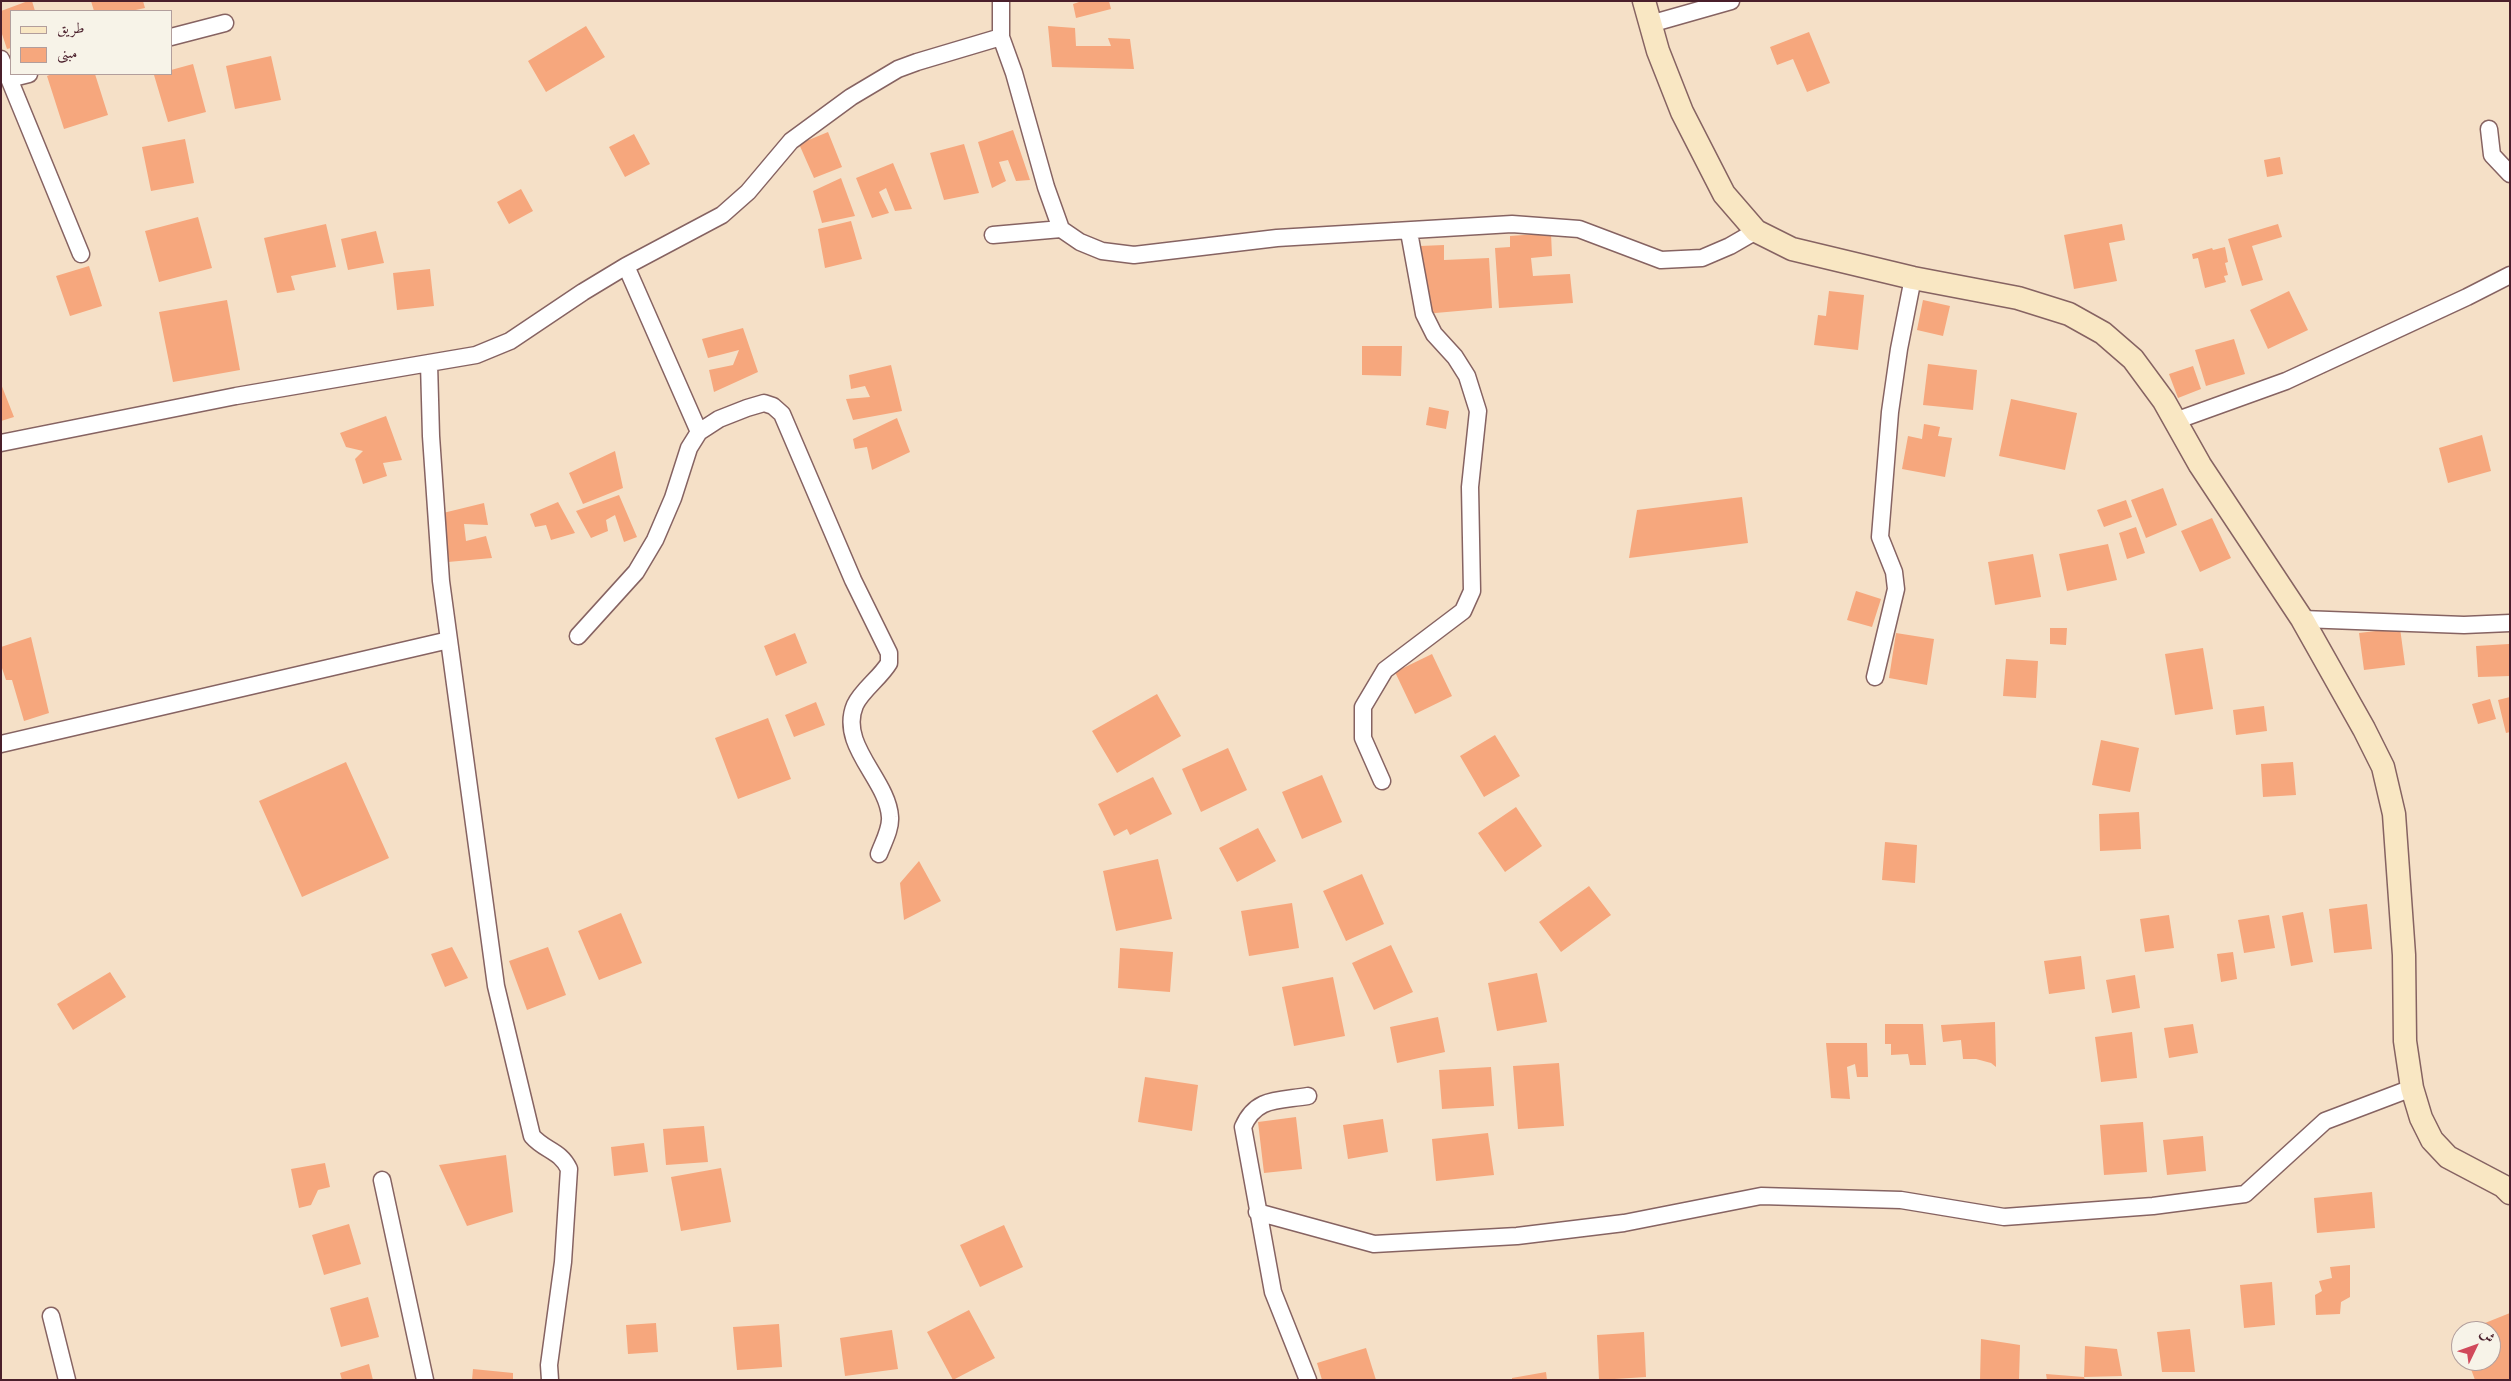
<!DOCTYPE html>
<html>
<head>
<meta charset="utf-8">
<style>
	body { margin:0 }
	#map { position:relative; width:2511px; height:1381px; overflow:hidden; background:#f5e0c7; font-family:"Sorts Mill Goudy",Amiri,serif }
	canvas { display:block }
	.frame { position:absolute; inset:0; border:2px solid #4a1f2b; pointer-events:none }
	.legend { position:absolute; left:10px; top:10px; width:162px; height:65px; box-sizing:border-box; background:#f7f3e8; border:1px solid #b29e9c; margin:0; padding:6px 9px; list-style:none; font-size:15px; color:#4a1f2b }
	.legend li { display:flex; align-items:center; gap:10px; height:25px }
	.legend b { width:25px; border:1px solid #b29e9c }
	.north { position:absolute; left:2451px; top:1321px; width:50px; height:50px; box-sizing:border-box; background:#f7f3e8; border:1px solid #b29e9c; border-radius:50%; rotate:48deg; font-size:14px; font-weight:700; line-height:20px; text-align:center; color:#4a1f2b }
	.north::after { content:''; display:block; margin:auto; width:18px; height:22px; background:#d1495b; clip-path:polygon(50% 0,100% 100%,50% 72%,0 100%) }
</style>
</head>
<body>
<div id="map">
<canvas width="2511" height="1381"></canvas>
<div class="frame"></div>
<ul class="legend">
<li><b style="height:6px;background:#f9e7c3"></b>طريق</li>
<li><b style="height:14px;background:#f6a77d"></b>مبنى</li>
</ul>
<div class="north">ش</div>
</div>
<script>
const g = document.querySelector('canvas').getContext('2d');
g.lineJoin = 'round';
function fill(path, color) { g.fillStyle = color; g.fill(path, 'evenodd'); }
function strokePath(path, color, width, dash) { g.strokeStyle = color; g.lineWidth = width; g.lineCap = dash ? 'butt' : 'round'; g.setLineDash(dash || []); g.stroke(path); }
fill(new Path2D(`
	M28,1H32L35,11H11V48L7,49L1,31V11Z
	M91,1H143L145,8L131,11H94Z
	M1082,1H1109L1111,9L1076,18L1073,4Z
	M586,26L605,57L546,92L528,61Z
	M1048,26L1075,28L1076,46H1111L1108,38L1130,39L1134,69L1052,67Z
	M1809,32L1830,83L1807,92L1793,59L1777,65L1770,47Z
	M271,56L281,100L235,109L226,66Z
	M193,64L206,112L168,122L154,75L171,74V70Z
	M52,74H95L108,115L64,129L47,76Z
	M1013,130L1030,180L1016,181L1008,160L999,162L1006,181L992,188L978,142Z
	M828,132L842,167L814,178L799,144Z
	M634,134L650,164L625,177L609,147Z
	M185,139L194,183L151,191L142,147Z
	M964,144L979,193L944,200L930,153Z
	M2280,157L2283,174L2267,177L2264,160Z
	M893,163L912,209L895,211L886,188L879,192L889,213L872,218L856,178Z
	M841,178L855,216L822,223L813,191Z
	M521,189L533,211L509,224L497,202Z
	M198,217L212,268L159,282L145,231Z
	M851,221L862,259L825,268L818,229Z
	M326,224L336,267L291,276L295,290L277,293L264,238Z
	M2122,224L2125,240L2109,243L2117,281L2074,289L2064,235Z
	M2278,224L2282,237L2252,246L2263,280L2242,286L2228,239Z
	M376,231L384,263L348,270L341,239Z
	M1551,233L1552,256L1531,258L1533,276L1570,274L1573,303L1499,308L1495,248L1510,247V236Z
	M1444,245V260L1489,258L1492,308L1424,314L1420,246Z
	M2225,247L2228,262L2225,263L2228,275L2224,276L2226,282L2205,288L2198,258L2193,259L2192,254L2212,248L2213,250Z
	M89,266L102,306L70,316L56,276Z
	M430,269L434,306L397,310L393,273Z
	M1829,291L1864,295L1858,350L1814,345L1818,315L1826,316Z
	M2289,291L2308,330L2268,349L2250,310Z
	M227,300L240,370L173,382L159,312Z
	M1923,300L1950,306L1943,336L1917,330Z
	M743,328L758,372L714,392L709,370L733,365L739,350L708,358L702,339Z
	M2234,339L2245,374L2206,386L2195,350Z
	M1362,346H1402L1401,376L1362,375Z
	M1928,364L1977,370L1973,410L1923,405Z
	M891,365L902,411L853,420L846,399L870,397L865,386L851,389L849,375Z
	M2193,366L2201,389L2178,398L2169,374Z
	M1,384L14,417L1,421Z
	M2011,399L2077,413L2065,470L1999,456Z
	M1429,407L1449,411L1446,429L1426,425Z
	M386,416L402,460L383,463L387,476L363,484L355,459L363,451L346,447L340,433Z
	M897,418L910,452L872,470L867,447L855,449L853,439Z
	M1924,424L1940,427L1938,436L1952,438L1945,477L1902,469L1908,436L1922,439Z
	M2482,435L2491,471L2448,483L2439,448Z
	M615,451L623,488L583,504L569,473Z
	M2163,488L2177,525L2146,538L2131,500Z
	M619,495L637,537L624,542L615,515L606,520L608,531L591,538L576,511Z
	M1742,497L1748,543L1629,558L1637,510Z
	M2126,500L2132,517L2104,527L2097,510Z
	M558,502L575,533L551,540L546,525L535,527L530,514Z
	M484,503L488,525L464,524L466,541L486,536L492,558L448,562L443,513Z
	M2212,518L2231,558L2200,572L2181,531Z
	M2136,527L2145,553L2127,559L2119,533Z
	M2108,544L2117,580L2067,591L2059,554Z
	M2033,554L2041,597L1995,605L1988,562Z
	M1856,591L1881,599L1872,627L1847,620Z
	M2050,628H2067L2066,645L2050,644Z
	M2400,628L2405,665L2364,670L2359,633Z
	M795,633L807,663L776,676L764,646Z
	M1896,633L1934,639L1927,685L1889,678Z
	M31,637L49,713L24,721L12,680H6L1,665V647Z
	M2509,644L2510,676L2478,677L2476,646Z
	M2203,648L2213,709L2175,715L2165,654Z
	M1432,654L1452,696L1415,714L1395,672Z
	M2006,659L2038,661L2036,698L2003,696Z
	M1157,694L1181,736L1117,773L1092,731Z
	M2510,697V732L2506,733L2498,700Z
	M2490,699L2496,719L2478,724L2472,704Z
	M816,702L825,725L794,737L785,715Z
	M2264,706L2267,731L2236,735L2233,710Z
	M768,718L791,779L738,799L715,738Z
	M1495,735L1520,776L1484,797L1460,756Z
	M2101,740L2139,748L2130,792L2092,785Z
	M1228,748L1247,790L1201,812L1182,769Z
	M346,762L389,858L302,897L259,801Z
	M2293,762L2296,795L2263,797L2261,764Z
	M1322,775L1342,822L1302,839L1282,792Z
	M1153,777L1172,814L1130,835L1127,829L1114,836L1098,804Z
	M1516,807L1542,846L1505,872L1478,833Z
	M2139,812L2141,849L2100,851L2099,814Z
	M1258,828L1276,861L1237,882L1219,848Z
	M1885,842L1917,845L1915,883L1882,880Z
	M1158,859L1172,919L1116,931L1103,871Z
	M919,861L941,901L904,920L900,883Z
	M1362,874L1384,924L1346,941L1323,891Z
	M1589,886L1611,915L1561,952L1539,922Z
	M1292,903L1299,948L1249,956L1241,911Z
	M2367,904L2372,949L2334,953L2329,909Z
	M2303,912L2313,962L2291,966L2282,916Z
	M621,913L642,963L599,980L578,931Z
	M2169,915L2174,948L2145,952L2140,919Z
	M2269,915L2275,948L2244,953L2238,920Z
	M1391,945L1413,992L1374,1010L1352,963Z
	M452,947L468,978L445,987L431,954Z
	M548,947L566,995L527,1010L509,961Z
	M1120,948L1173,952L1170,992L1118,988Z
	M2233,952L2237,979L2221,982L2217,954Z
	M2081,956L2085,989L2049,994L2044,961Z
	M110,972L126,997L73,1030L57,1004Z
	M1537,973L1547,1022L1497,1031L1488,983Z
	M2135,975L2140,1008L2112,1013L2106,980Z
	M1333,977L1345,1036L1294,1046L1282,987Z
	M1438,1017L1445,1052L1397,1063L1390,1027Z
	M1995,1022L1996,1067L1991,1063L1976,1059H1963L1961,1040L1943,1042L1941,1025Z
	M1885,1024H1923L1926,1065H1910L1908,1054L1891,1055V1044H1885Z
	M2193,1024L2198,1053L2169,1058L2164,1028Z
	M2132,1032L2137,1078L2101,1082L2095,1037Z
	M1826,1043H1867L1868,1077H1857L1855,1064L1847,1067L1850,1099L1831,1098Z
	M1559,1063L1564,1126L1518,1129L1513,1066Z
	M1491,1067L1494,1106L1442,1109L1439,1070Z
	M1145,1077L1198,1085L1192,1131L1138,1122Z
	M1296,1117L1302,1169L1264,1173L1258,1122Z
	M1383,1119L1388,1152L1348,1159L1343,1125Z
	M2143,1122L2147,1172L2104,1175L2100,1125Z
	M704,1126L708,1162L666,1165L663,1129Z
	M1488,1133L1494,1175L1436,1181L1432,1139Z
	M2203,1136L2206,1171L2167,1175L2163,1140Z
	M644,1143L648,1172L614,1176L611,1147Z
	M506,1155L513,1212L467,1226L439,1165Z
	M325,1163L330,1187L318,1190L311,1205L299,1208L291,1169Z
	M721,1168L731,1222L681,1231L671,1177Z
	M2372,1192L2375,1228L2317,1233L2314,1198Z
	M349,1224L361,1264L324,1275L312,1235Z
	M1004,1225L1023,1267L980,1287L960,1245Z
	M2350,1265V1297L2341,1302L2340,1314L2316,1315L2315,1295L2322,1291L2319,1281L2332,1278L2330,1267Z
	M2272,1282L2275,1325L2244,1328L2240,1285Z
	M368,1297L379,1337L341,1347L330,1308Z
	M969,1310L995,1358L953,1380L927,1332Z
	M2510,1313V1380H2475L2468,1361H2491V1331H2465Z
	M656,1323L658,1352L628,1354L626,1325Z
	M779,1324L782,1367L737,1370L733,1327Z
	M2190,1329L2195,1372H2162L2157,1332Z
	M892,1330L898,1369L845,1376L840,1338Z
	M1644,1332L1646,1377L1599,1380L1597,1335Z
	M1981,1339L2020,1345L2019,1380H1980Z
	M2085,1346L2117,1349L2122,1376L2084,1377Z
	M1366,1348L1376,1380H1322L1317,1363Z
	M369,1364L373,1380H342L340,1373Z
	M473,1369L513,1373V1380H472Z
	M1546,1372L1547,1380H1512V1378Z
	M2046,1374L2084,1377L2085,1380H2047Z`), '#f6a77d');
const street = new Path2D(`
	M1001,1V37L1014,73L1046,187L1061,229L1080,242L1102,251L1134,255L1277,238L1512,224L1579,229L1661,260L1702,258L1730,246L1756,231
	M1650,24L1731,1
	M171,37L225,23
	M1,59L81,254
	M9,79L29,74
	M2489,129L2492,155L2510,174
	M993,235L1061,229
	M626,266L699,432
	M429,363L476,355L510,341L583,292L626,266L722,215L748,192L791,141L851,97L898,69L917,62L1001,37
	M2175,421L2286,381L2467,297L2510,275
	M1,443L236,396L429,363L431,436L441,581L449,640L496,986L532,1136C545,1151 560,1150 569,1169L563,1262L549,1365L550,1380
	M2302,619L2464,625L2510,623
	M578,636L636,572L655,540L673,498L689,448L699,432L719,419L747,408L764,403L773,406L782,414L853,580L889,653V663C880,678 862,690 855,705C838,745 888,780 890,817C891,829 883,843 879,854
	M1875,677L1896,589L1894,572L1880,537L1890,412L1899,349L1913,278
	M1,744L449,640
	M1382,781L1363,738V707L1385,670L1463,611L1472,591L1470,487L1478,411L1467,376L1455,357L1434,334L1424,314L1409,232
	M1308,1096C1278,1101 1256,1097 1243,1127L1273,1292L1308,1380
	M382,1180L425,1380
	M1257,1212L1374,1244L1517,1236L1624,1223L1761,1196L1901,1200L2004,1217L2153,1206L2245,1194L2325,1121L2412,1088
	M51,1316L67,1380`);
const secondary = new Path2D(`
	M1644,1L1658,51L1682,112L1724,194L1756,231L1792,249L1913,278L2018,298L2069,314L2103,333L2133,359L2164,401L2200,465L2302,619L2364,729L2383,767L2394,814L2404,955L2405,1041L2412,1088L2421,1118L2432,1140L2448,1157L2503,1186L2510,1193`);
strokePath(street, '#866362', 19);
strokePath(secondary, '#866362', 25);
strokePath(street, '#fff', 16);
strokePath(secondary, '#f9e7c3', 22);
</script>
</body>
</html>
